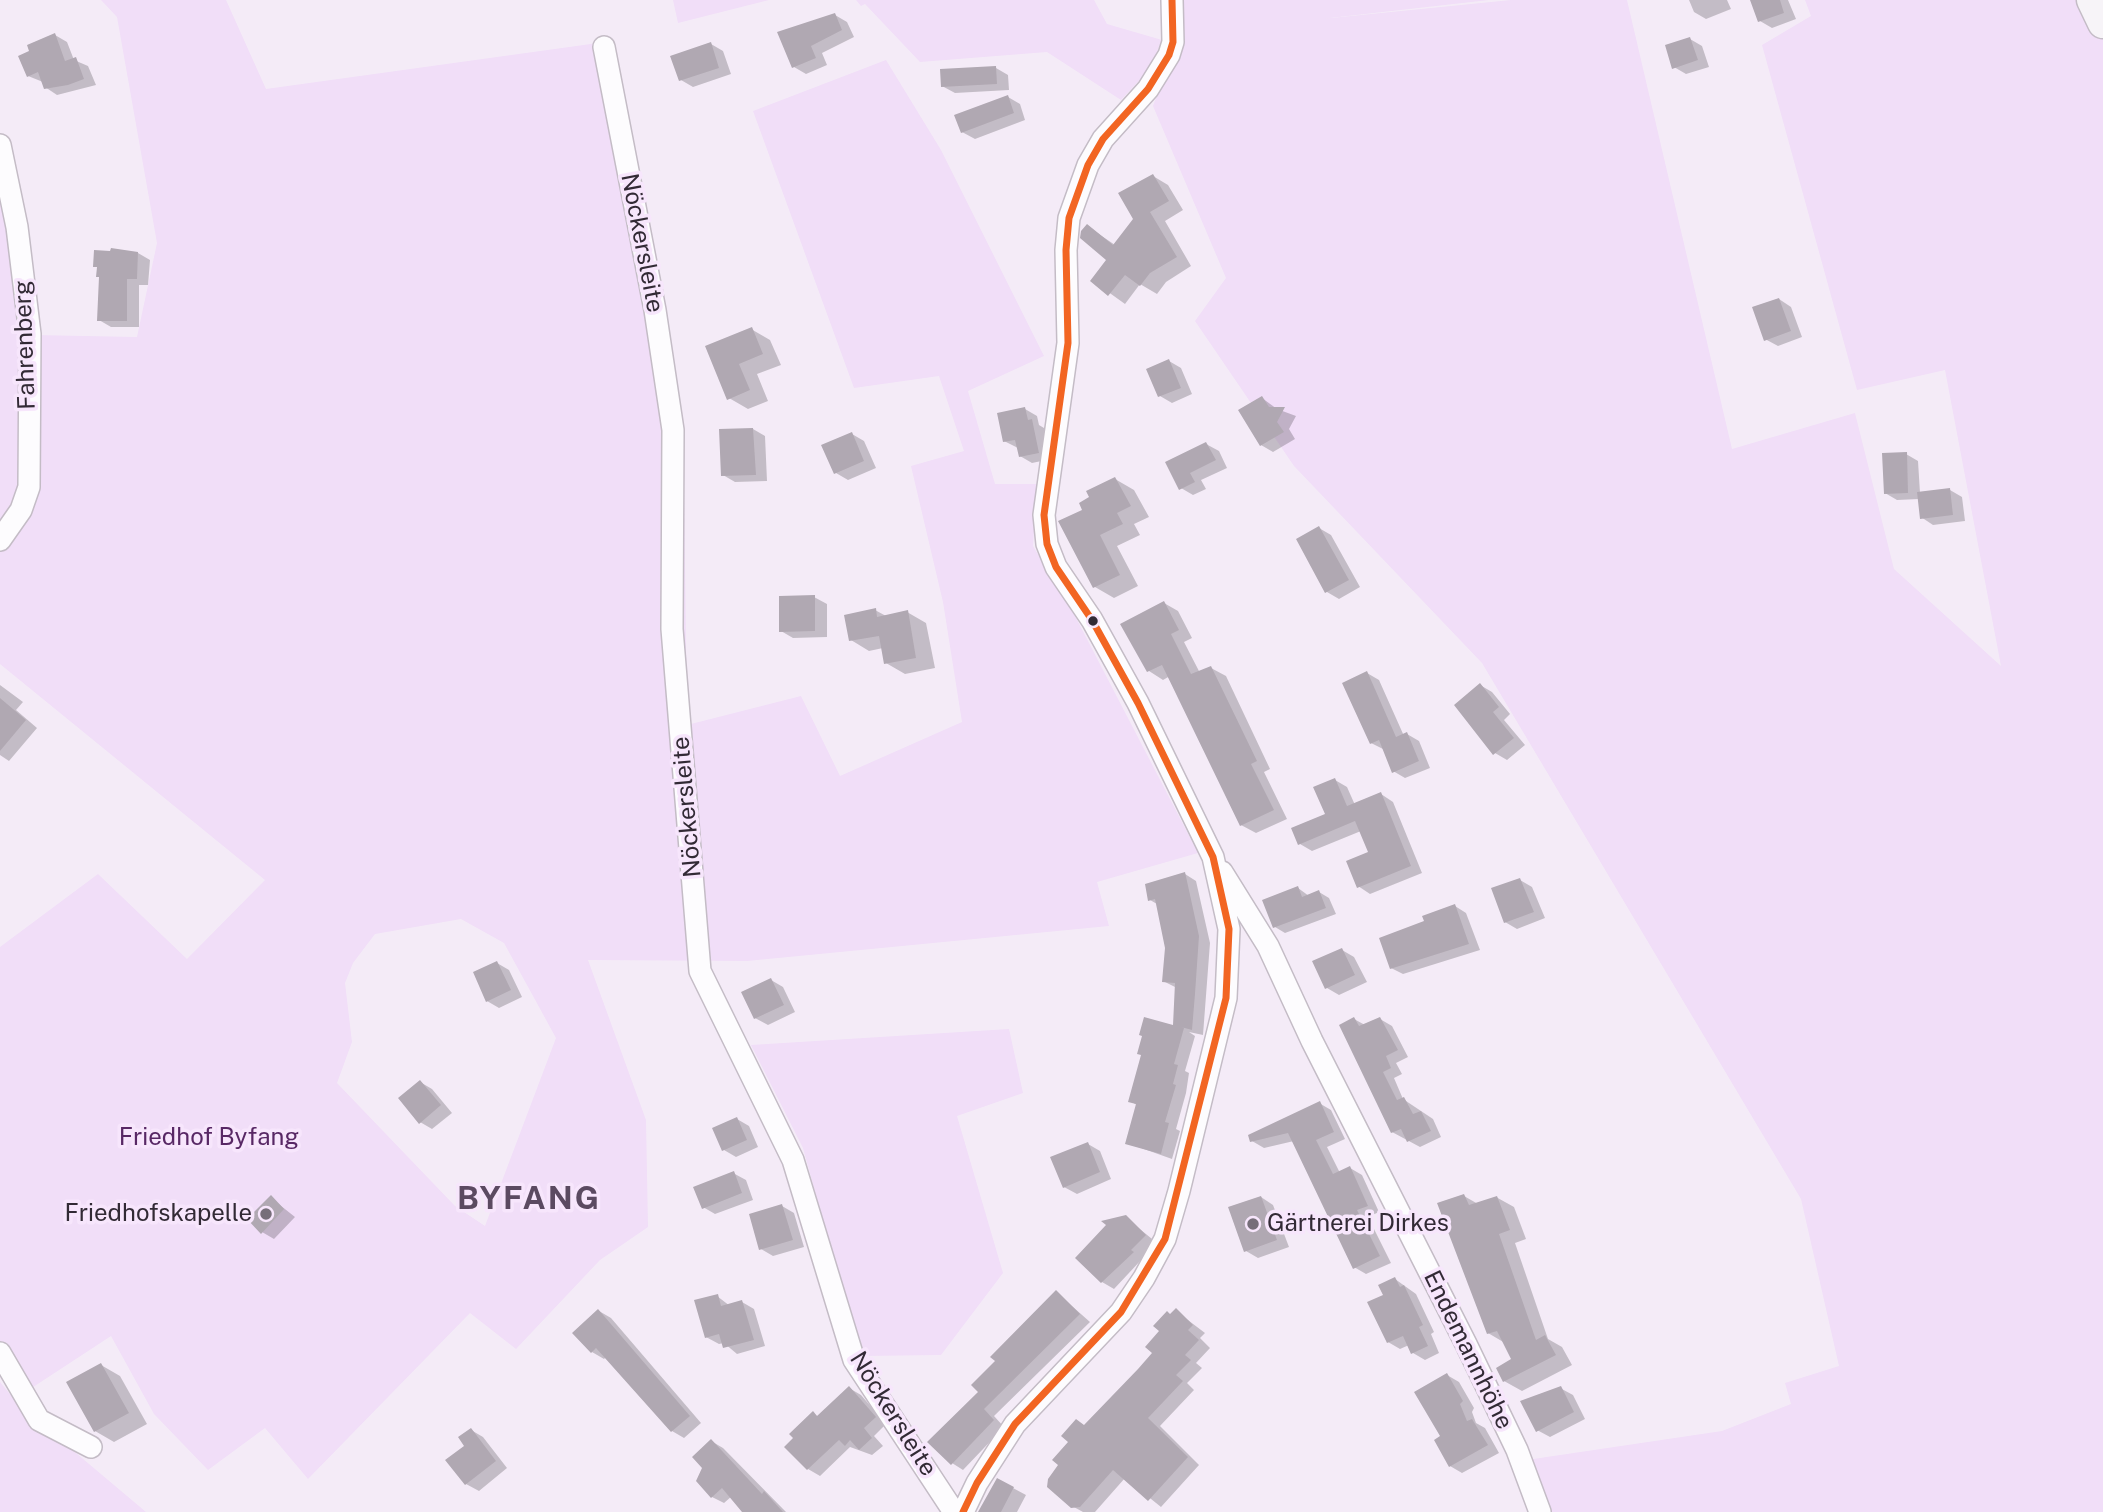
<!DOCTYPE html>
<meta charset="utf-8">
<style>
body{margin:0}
canvas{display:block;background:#f4ebf7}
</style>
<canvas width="2103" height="1512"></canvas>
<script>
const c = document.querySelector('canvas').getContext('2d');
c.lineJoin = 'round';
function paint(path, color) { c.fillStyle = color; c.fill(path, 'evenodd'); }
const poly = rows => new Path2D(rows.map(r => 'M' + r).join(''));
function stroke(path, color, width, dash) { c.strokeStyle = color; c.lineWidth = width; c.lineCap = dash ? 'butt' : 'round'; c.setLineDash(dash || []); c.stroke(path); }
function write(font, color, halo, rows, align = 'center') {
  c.font = font + ' "Public Sans",sans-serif'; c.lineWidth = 7; c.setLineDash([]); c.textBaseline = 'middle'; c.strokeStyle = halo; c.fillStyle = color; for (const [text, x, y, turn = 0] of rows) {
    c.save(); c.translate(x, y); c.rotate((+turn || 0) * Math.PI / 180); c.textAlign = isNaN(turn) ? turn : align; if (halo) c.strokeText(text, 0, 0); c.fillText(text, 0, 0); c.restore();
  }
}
const green = poly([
 [101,0,226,0,266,89,598,43,684,481,687,725,801,696,840,776,962,722,943,602,911,466,964,451,939,376,854,388,753,111,886,60,941,150,1044,356,968,391,995,484,1037,484,1033,546,1075,616,1198,853,1097,882,1109,926,747,961,588,960,646,1120,648,1227,600,1260,516,1349,470,1313,308,1479,265,1428,208,1470,154,1414,111,1336,21,1395,0,1368,0,947,98,874,187,959,265,880,0,664,0,543,22,512,33,335,137,337,157,243,117,17],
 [461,919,504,943,556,1038,485,1226,455,1206,337,1083,352,1042,345,983,353,963,375,934],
 [673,0,769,0,678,23],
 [856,0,1094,0,1107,24,1162,40,1149,70,1121,100,1047,52,920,62,865,4,861,6],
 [1179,0,1489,0,1321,19,1511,0,1627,0,1732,449,1855,413,1894,569,2001,666,1945,370,1857,390,1762,45,1811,16,1805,0,2090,0,2103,27,2103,1512,1529,1512,1513,1462,1722,1431,1791,1404,1785,1383,1839,1366,1801,1199,1482,663,1294,466,1195,321,1226,278,1153,106,1180,33],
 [0,162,24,300,26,487,0,536],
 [1009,1029,1023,1093,957,1116,1003,1273,941,1355,860,1356,803,1148,751,1045],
 [0,1382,19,1405,146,1512,0,1512]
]);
const shadow = poly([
 [1689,0,1727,0,1731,9,1706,19,1694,12],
 [1751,0,1788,0,1796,19,1772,28,1760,21],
 [835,15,847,22,854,37,822,53,827,65,806,74,794,67],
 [55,35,67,42,74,60,88,66,96,85,57,95,45,87,43,82,28,76,32,52],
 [1690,39,1702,46,1709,67,1686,74,1674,67],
 [711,44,723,51,731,74,693,87,681,80],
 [996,68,1008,75,1009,90,955,93,942,86],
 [1008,97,1020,104,1025,120,975,139,962,132],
 [1153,176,1168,185,1183,210,1165,221,1191,266,1166,282,1157,294,1140,284,1125,304,1093,281,1108,259,1087,226,1115,245,1135,219],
 [138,253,150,260,148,285,139,285,139,327,111,327,99,320,101,278],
 [1779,299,1791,307,1802,337,1778,346,1765,339],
 [751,329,770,340,781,365,757,374,768,401,748,409,729,398,708,347],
 [1169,361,1181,368,1192,394,1172,403,1160,396],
 [1262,398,1277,409,1296,416,1289,429,1295,439,1273,452,1261,445],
 [1025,409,1037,416,1039,425,1044,428,1051,459,1032,463,1020,456,1018,448,1004,441],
 [753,429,765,436,767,481,735,482,723,475],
 [852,434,864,441,876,468,848,480,836,473],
 [1206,444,1219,451,1227,468,1201,480,1206,489,1193,495,1181,488],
 [1906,454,1918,461,1920,493,1950,490,1962,497,1965,521,1933,525,1921,517,1919,499,1897,500,1885,493],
 [1115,479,1134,490,1149,517,1134,524,1140,535,1117,546,1138,586,1114,598,1095,587,1085,511,1091,498],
 [1319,528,1331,535,1360,587,1339,599,1327,592],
 [814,597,827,604,827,637,793,638,781,631],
 [1164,603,1178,611,1192,638,1184,642,1200,673,1211,668,1226,676,1270,769,1264,772,1287,819,1256,833,1241,825,1170,676,1163,680,1149,671],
 [875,610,886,616,907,612,926,623,935,668,905,674,886,663,883,648,869,651,851,640],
 [1367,673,1379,680,1404,736,1407,734,1419,741,1430,768,1405,778,1393,771,1385,750,1371,743],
 [0,685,23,702,16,710,37,728,9,761,0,755],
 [1480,685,1492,692,1510,714,1504,720,1525,745,1507,760,1495,753],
 [1335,780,1347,787,1355,805,1381,794,1393,802,1422,873,1370,894,1358,886,1370,853,1361,831,1312,851,1300,844,1327,815],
 [1185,874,1196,881,1210,943,1203,1035,1189,1032,1195,1036,1185,1071,1189,1073,1186,1093,1176,1129,1180,1131,1172,1159,1127,1143,1137,1105,1130,1101,1174,1027,1177,988,1163,981,1166,948,1157,904,1150,900],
 [1520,880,1532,887,1545,918,1517,929,1505,922],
 [1298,888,1309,896,1319,892,1329,898,1336,914,1285,933,1275,927],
 [1455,906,1466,913,1480,950,1403,974,1391,968,1426,922],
 [1342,950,1354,957,1367,982,1339,995,1327,988],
 [497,963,509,970,522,997,499,1008,487,1001],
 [771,980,783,987,795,1012,768,1025,755,1018],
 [1354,1019,1365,1025,1380,1019,1392,1026,1408,1057,1396,1063,1402,1074,1394,1078,1403,1099,1433,1119,1441,1137,1420,1147,1392,1132],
 [420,1082,432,1089,452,1113,432,1129,420,1122],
 [1319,1103,1331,1110,1345,1139,1327,1147,1340,1173,1350,1168,1362,1175,1379,1212,1368,1217,1391,1263,1366,1274,1354,1267,1294,1141,1264,1148,1252,1141],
 [737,1119,749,1126,758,1147,736,1157,724,1150],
 [1088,1144,1100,1151,1111,1179,1077,1194,1064,1187],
 [733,1173,746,1180,753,1200,715,1214,703,1207],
 [1464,1196,1478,1204,1496,1197,1514,1207,1526,1239,1515,1243,1548,1339,1562,1347,1572,1365,1522,1391,1504,1381,1514,1360,1505,1343,1488,1333],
 [1261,1197,1273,1205,1289,1247,1258,1258,1246,1251],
 [271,1198,295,1217,274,1239,262,1232],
 [782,1206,794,1213,804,1247,773,1256,761,1249],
 [1125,1217,1157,1243,1114,1289,1102,1282,1077,1257],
 [1395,1279,1416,1294,1434,1332,1431,1334,1439,1353,1425,1360,1413,1353,1409,1345,1400,1349,1388,1342],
 [1056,1292,1090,1322,994,1416,1004,1427,963,1470,952,1463,980,1392,997,1361],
 [717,1296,730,1306,742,1302,754,1309,765,1346,737,1354,724,1343,719,1344,706,1337],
 [599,1311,611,1318,701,1423,684,1438,672,1431,606,1357,604,1359,592,1352],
 [1176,1311,1205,1333,1200,1338,1210,1348,1196,1363,1202,1368,1187,1383,1194,1390,1160,1426,1199,1465,1161,1507,1125,1478,1095,1512,1083,1512,1072,1506,1085,1426,1154,1353],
 [101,1365,120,1376,147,1424,114,1442,95,1431],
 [1447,1375,1459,1382,1474,1408,1472,1412,1476,1423,1485,1428,1499,1453,1462,1473,1450,1466,1443,1437],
 [849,1388,861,1395,886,1424,874,1436,883,1446,872,1455,850,1447,820,1476,808,1469,813,1413,818,1417],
 [1560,1388,1573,1395,1585,1419,1550,1437,1537,1430],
 [471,1430,483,1437,507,1468,479,1491,466,1484,467,1446],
 [711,1441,723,1448,786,1512,746,1512,732,1496,724,1503,712,1497],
 [998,1480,1026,1495,1017,1512,980,1512]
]);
const building = poly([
 [1750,0,1780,0,1784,13,1758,22],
 [835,13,842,30,811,46,816,58,792,68,777,32],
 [55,33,65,61,76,57,84,79,68,85,44,89,38,72,27,77,18,56,29,51,27,45],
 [1690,37,1698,60,1672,69,1665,45],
 [711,42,719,68,679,81,670,56],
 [996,66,997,84,941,87,940,69],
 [1008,95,1014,113,961,133,954,115],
 [1153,174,1169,201,1150,212,1177,257,1150,273,1140,286,1125,275,1108,296,1090,281,1106,260,1080,238,1081,231,1087,224,1113,245,1133,219,1118,193],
 [111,248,138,252,137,279,127,279,127,321,97,321,99,277,96,277,97,267,93,267,94,250,110,251],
 [1779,298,1791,331,1764,341,1752,307],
 [752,327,763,354,739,364,750,390,727,400,705,346],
 [1169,359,1181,388,1158,397,1146,369],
 [1262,396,1269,407,1285,407,1277,422,1284,432,1260,446,1238,410],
 [1025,407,1028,420,1032,419,1039,453,1019,457,1015,440,1003,442,997,413],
 [753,428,756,475,721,476,719,429],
 [852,432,864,461,834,474,821,445],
 [1206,442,1216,460,1190,473,1195,482,1179,490,1165,462],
 [1907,452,1908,493,1884,494,1882,453],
 [1115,477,1131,506,1117,513,1123,524,1100,535,1120,575,1093,588,1058,521,1082,510,1079,503,1089,497,1086,491],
 [1950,488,1953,515,1920,519,1917,492],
 [1319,526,1349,580,1325,593,1296,539],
 [815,595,815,631,779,632,779,596],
 [1164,601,1179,630,1171,634,1191,674,1211,666,1257,761,1251,764,1274,810,1240,826,1162,665,1147,672,1120,624],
 [876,608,877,617,908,610,916,658,884,664,879,636,849,641,844,615],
 [1367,671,1396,737,1407,732,1419,761,1392,773,1379,740,1370,744,1342,683],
 [1480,683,1499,707,1493,712,1514,738,1493,755,1454,705],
 [0,698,26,720,0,751],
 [1335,778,1347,806,1381,792,1411,866,1357,888,1346,861,1368,852,1355,821,1298,845,1291,828,1325,814,1313,787],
 [1185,872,1199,936,1195,994,1192,1030,1181,1027,1184,1028,1174,1064,1178,1065,1173,1084,1176,1085,1165,1122,1169,1123,1161,1154,1125,1144,1136,1104,1128,1102,1141,1055,1137,1054,1142,1036,1139,1035,1144,1017,1173,1025,1175,983,1162,982,1165,948,1155,899,1148,901,1145,884],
 [1520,878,1534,912,1504,923,1491,888],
 [1298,886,1302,897,1319,890,1326,908,1273,928,1262,900],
 [1455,904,1469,944,1390,969,1379,938,1424,921,1422,916],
 [1342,948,1355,975,1325,989,1312,961],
 [497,961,511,990,486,1002,473,972],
 [771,978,784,1005,754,1019,741,992],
 [1354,1017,1359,1026,1380,1017,1398,1050,1386,1056,1391,1068,1383,1072,1397,1100,1404,1097,1413,1114,1421,1111,1431,1131,1407,1142,1401,1129,1391,1133,1339,1025],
 [420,1080,441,1105,419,1124,398,1098],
 [1320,1101,1334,1132,1316,1140,1333,1174,1350,1166,1368,1206,1357,1210,1380,1256,1353,1269,1288,1133,1250,1142,1248,1135],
 [737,1117,747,1140,722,1151,712,1128],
 [1088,1142,1100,1172,1063,1188,1050,1157],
 [734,1171,742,1193,702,1209,693,1187],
 [1464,1194,1469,1205,1497,1196,1510,1230,1499,1234,1536,1340,1545,1335,1556,1355,1503,1382,1496,1368,1511,1359,1497,1331,1487,1334,1437,1203],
 [271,1195,284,1209,261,1234,247,1219],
 [1261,1196,1277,1240,1244,1252,1228,1207],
 [782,1204,793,1240,759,1250,749,1214],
 [1126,1215,1146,1235,1131,1250,1134,1252,1101,1283,1075,1258,1106,1225,1101,1221],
 [1395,1277,1400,1287,1404,1285,1423,1325,1419,1327,1428,1346,1411,1354,1403,1336,1387,1343,1367,1302,1383,1295,1378,1285],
 [1056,1290,1080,1314,984,1409,994,1420,951,1465,927,1442,978,1392,971,1385,995,1361,990,1357],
 [718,1294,721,1306,742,1300,754,1340,723,1348,719,1334,705,1338,694,1300],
 [1176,1308,1193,1325,1188,1330,1199,1340,1185,1355,1191,1360,1176,1375,1183,1381,1148,1418,1188,1457,1148,1501,1113,1470,1080,1507,1071,1508,1047,1487,1048,1479,1058,1465,1052,1460,1068,1442,1061,1436,1076,1419,1084,1425,1138,1369,1152,1353,1145,1347,1159,1331,1153,1326,1167,1311,1170,1314],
 [598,1309,690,1416,671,1432,596,1348,591,1353,572,1333],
 [101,1363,129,1413,94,1432,66,1382],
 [1447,1373,1463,1401,1460,1404,1467,1421,1472,1419,1488,1445,1449,1467,1434,1440,1440,1436,1414,1392],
 [849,1386,876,1417,864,1428,872,1438,859,1450,850,1440,845,1446,839,1440,807,1470,784,1447,793,1438,789,1434,813,1411,817,1416],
 [1561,1386,1574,1412,1536,1432,1520,1401],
 [471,1428,496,1461,465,1485,445,1460,464,1446,458,1437],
 [711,1439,762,1494,764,1491,783,1512,742,1512,722,1488,711,1498,696,1481,702,1468,692,1457],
 [997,1478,1014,1487,1001,1512,978,1512]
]);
const street = poly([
 [604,47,655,310,673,430,672,629,700,971,793,1160,854,1360,954,1512],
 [0,145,17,227,30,334,29,487,21,510,0,540],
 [1222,872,1268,946,1312,1041,1466,1344,1517,1450,1540,1512],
 [0,1353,39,1420,91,1447],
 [963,1512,977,1483,1015,1424,1121,1312,1144,1278,1165,1239,1179,1191,1226,998,1229,929,1213,857,1138,703,1092,620,1056,567,1047,544,1044,515,1068,343,1066,250,1069,218,1088,165,1103,139,1148,89,1169,55,1173,42,1172,0]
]);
const secondary = poly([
 [2092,0,2103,23]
]);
const bus1 = poly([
 [963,1512,977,1483,1015,1424,1121,1312,1165,1239,1226,998,1229,929,1213,857,1138,703,1092,620,1056,567,1047,544,1044,515,1068,343,1066,250,1069,218,1088,165,1103,139,1148,89,1169,55,1173,42,1172,0]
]);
const markers = [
 [1093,621,6,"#322a35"],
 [266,1214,7,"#766e79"],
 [1253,1224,7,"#766e79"]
];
const streetNames = [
 ["Nöckersleite",642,243,79],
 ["Fahrenberg",25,345,-92],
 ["Nöckersleite",687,807,-95],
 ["Endemannhöhe",1468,1350,64],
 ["Nöckersleite",893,1414,58]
];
const parkNames = [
 ["Friedhof Byfang",209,1138]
];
const poiNames = [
 ["Friedhofskapelle",252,1214],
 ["Gärtnerei Dirkes",1267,1224,"left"]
];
const districtNames = [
 ["BYFANG",529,1199]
];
paint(green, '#f1def8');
paint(shadow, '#0003');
paint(building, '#b0a8b2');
stroke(street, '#c4bcc6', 24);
stroke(secondary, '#c4bcc6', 33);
stroke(street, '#fdfcfe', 21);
stroke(secondary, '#f7f4f8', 30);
stroke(bus1, '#f26522', 7);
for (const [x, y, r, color] of markers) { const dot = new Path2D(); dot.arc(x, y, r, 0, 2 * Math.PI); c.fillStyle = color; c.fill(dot); stroke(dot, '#f7e6fc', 2.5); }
write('24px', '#322a35', '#f7e6fc', streetNames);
write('24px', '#582865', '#f7e6fc', parkNames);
write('24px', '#322a35', '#f7e6fc', poiNames, 'right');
c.letterSpacing = '2px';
write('bold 32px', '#5b4a61', '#f7e6fc', districtNames);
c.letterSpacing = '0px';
</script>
